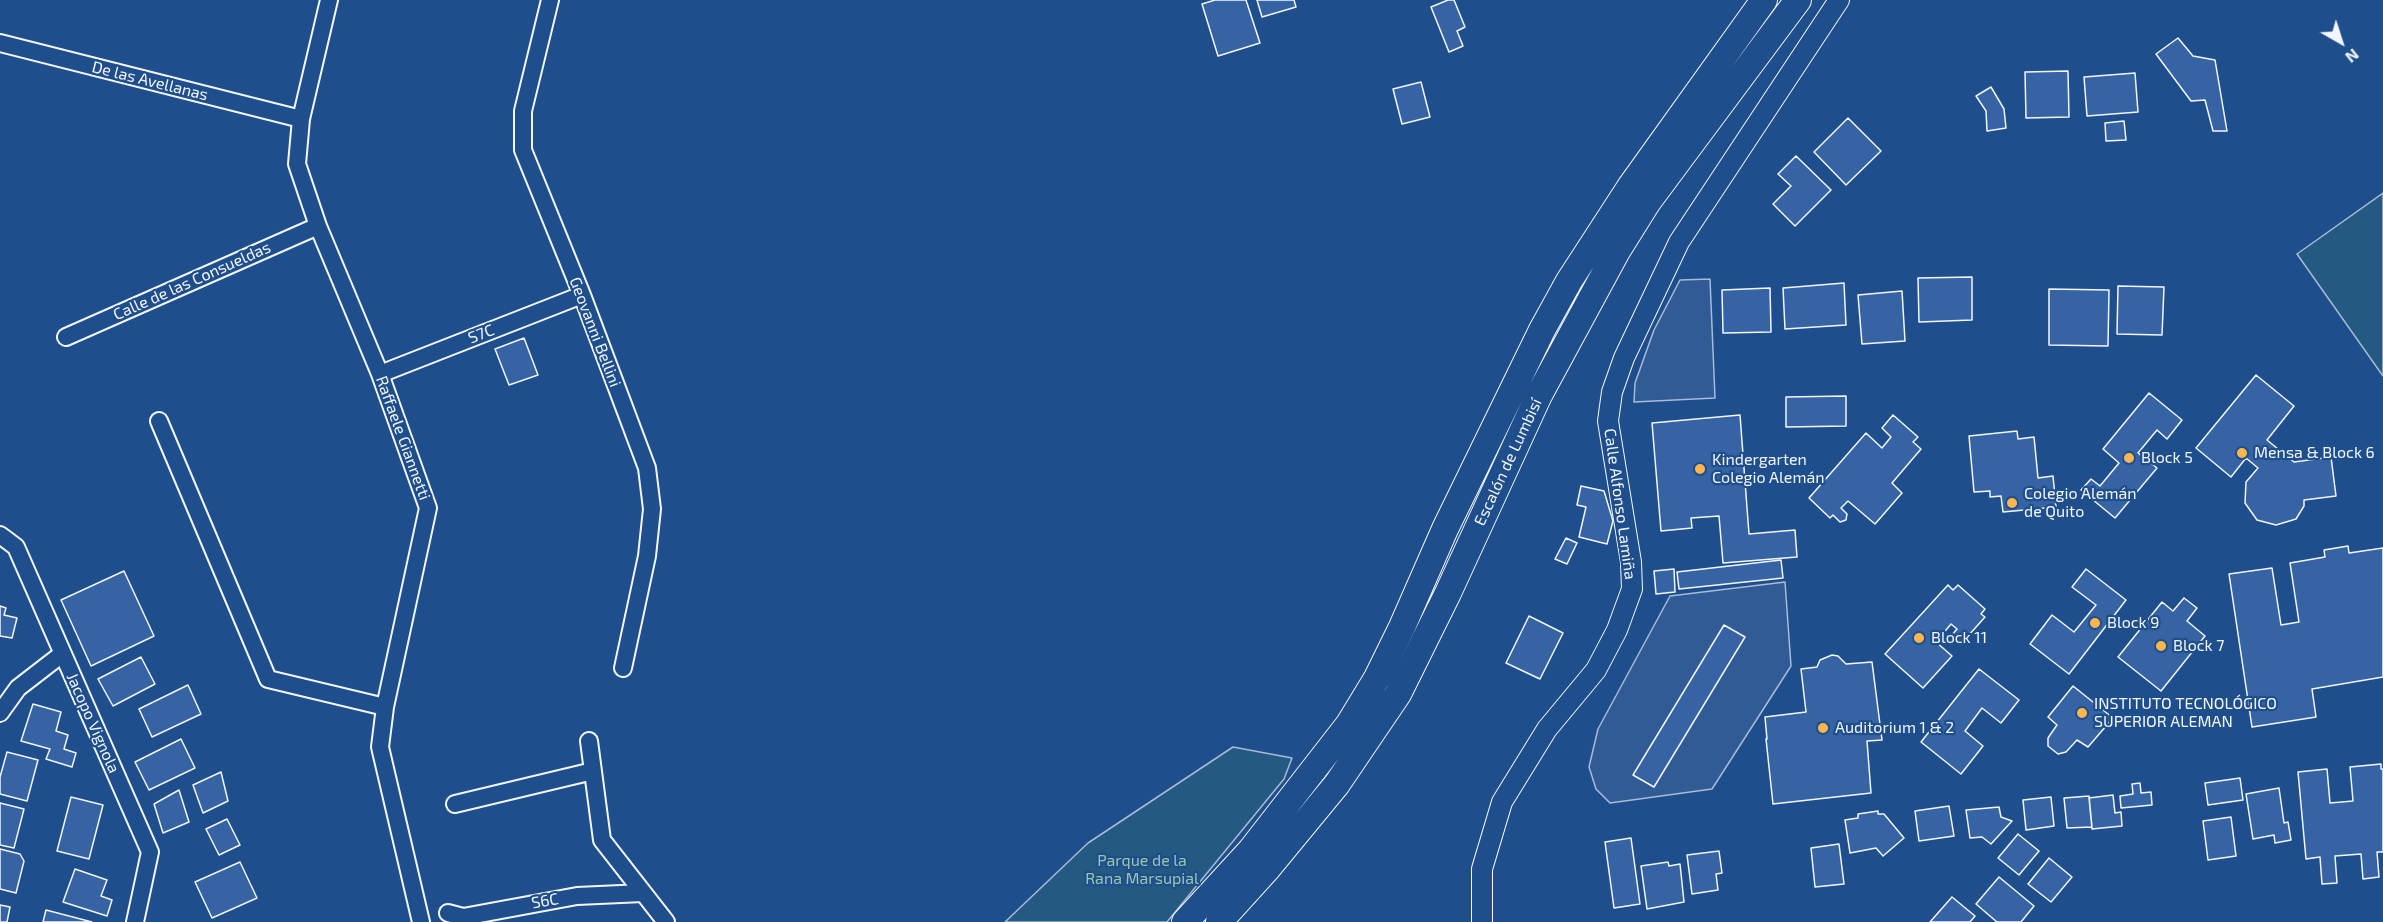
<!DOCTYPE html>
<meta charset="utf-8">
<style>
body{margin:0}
#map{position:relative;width:2383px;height:922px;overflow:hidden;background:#1f4e8c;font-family:"Exo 2",sans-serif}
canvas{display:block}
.north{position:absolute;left:2311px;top:12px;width:60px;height:60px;-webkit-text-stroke:4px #1f4e8c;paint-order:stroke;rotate:141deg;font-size:16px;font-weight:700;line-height:24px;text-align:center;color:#f2f6ff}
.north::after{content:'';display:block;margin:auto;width:21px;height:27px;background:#f2f6ff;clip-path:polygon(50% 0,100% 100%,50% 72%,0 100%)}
</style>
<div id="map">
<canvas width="2383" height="922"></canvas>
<div class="north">N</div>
</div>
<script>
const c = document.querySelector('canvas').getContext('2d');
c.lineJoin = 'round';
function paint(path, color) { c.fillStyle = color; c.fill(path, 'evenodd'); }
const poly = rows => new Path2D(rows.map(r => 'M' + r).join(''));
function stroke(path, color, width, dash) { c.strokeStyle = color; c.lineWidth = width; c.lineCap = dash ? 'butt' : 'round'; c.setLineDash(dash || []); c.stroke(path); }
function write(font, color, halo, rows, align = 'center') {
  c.font = font + ' "Exo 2",sans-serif'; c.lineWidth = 4.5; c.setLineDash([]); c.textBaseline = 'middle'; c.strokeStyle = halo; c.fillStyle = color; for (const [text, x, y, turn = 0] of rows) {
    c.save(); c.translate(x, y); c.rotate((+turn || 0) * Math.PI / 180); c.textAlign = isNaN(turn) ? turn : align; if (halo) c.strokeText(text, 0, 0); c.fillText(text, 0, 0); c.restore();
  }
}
const green = poly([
 [2383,193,2383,376,2297,254,2383,193],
 [1233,747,1292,758,1284,779,1167,922,1005,922,1088,843,1233,747]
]);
const parking = poly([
 [1710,279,1715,398,1634,402,1635,383,1654,330,1680,280,1710,279],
 [1785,582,1791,666,1712,789,1610,803,1596,789,1589,767,1598,729,1670,596,1785,582]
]);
const building = poly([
 [1215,0,1246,0,1260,43,1218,56,1202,4,1215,0],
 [1257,0,1294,0,1296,7,1262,17,1257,0],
 [1448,0,1454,0,1465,27,1457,31,1463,46,1449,52,1431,7,1448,0],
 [2178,38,2193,56,2215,60,2227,131,2213,131,2205,100,2191,101,2156,54,2178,38],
 [2068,71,2069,117,2026,118,2025,72,2068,71],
 [2135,73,2138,112,2087,116,2084,77,2135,73],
 [1421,82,1430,117,1402,124,1393,89,1421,82],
 [1991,87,2004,109,2006,128,1987,131,1986,111,1976,96,1991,87],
 [1848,118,1881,151,1846,185,1814,152,1848,118],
 [2124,121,2126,140,2106,141,2105,123,2124,121],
 [1796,156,1831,190,1795,226,1773,204,1791,186,1778,174,1796,156],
 [1972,277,1972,320,1919,322,1918,278,1972,277],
 [1844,283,1846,325,1785,329,1783,288,1844,283],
 [2118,286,2164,287,2162,335,2117,334,2118,286],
 [1770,288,1771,332,1723,333,1722,290,1770,288],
 [2049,289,2109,290,2108,346,2049,345,2049,289],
 [1902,291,1905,341,1862,344,1858,295,1902,291],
 [524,338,538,375,509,385,495,349,524,338],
 [2256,375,2294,406,2267,440,2294,462,2331,457,2336,496,2304,500,2304,506,2296,519,2276,525,2257,520,2245,503,2246,482,2258,468,2246,458,2231,477,2196,448,2256,375],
 [2149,393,2182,420,2167,439,2157,430,2138,453,2157,468,2115,518,2081,490,2091,479,2100,486,2119,463,2103,449,2149,393],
 [1846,396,1846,426,1786,427,1786,397,1846,396],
 [1740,415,1749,534,1795,530,1797,557,1723,563,1719,516,1691,518,1692,528,1661,531,1652,423,1740,415],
 [1893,415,1918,437,1913,442,1921,449,1892,483,1902,493,1875,524,1848,501,1841,508,1847,514,1846,520,1840,522,1833,515,1830,518,1809,498,1866,433,1882,448,1891,437,1882,428,1893,415],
 [2017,431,2018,439,2034,437,2038,478,2053,476,2056,507,2003,512,2001,496,1990,497,1990,491,1974,492,1969,436,2017,431],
 [1581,486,1604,491,1613,521,1607,544,1579,537,1586,507,1577,505,1581,486],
 [1566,538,1577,543,1567,564,1555,559,1566,538],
 [2348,546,2349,553,2383,548,2383,677,2312,689,2316,717,2252,727,2229,574,2272,568,2281,625,2299,622,2290,563,2325,557,2324,550,2348,546],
 [1781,560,1783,578,1679,589,1677,572,1781,560],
 [1674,569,1675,592,1656,594,1654,571,1674,569],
 [2086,569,2126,600,2069,674,2030,644,2052,615,2074,632,2096,605,2072,587,2086,569],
 [124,571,154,636,91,666,61,600,124,571],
 [1948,585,1953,590,1958,585,1985,609,1981,614,1985,617,1961,644,1952,635,1957,629,1951,624,1936,642,1952,656,1923,688,1885,654,1948,585],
 [2184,598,2197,608,2187,621,2205,636,2161,691,2118,657,2162,602,2173,611,2184,598],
 [0,606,6,608,4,615,17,618,12,638,0,636,0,606],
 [1529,616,1563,633,1540,679,1506,663,1529,616],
 [1724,625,1745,637,1654,787,1633,775,1724,625],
 [1832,655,1838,656,1846,664,1872,662,1882,740,1867,741,1871,793,1773,804,1766,739,1767,739,1765,717,1806,712,1801,669,1817,667,1820,660,1832,655],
 [141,657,155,684,113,706,98,679,141,657],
 [1979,669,2019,700,2001,723,1982,708,1965,731,1983,746,1961,774,1921,742,1979,669],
 [188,685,201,714,152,737,139,709,188,685],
 [2073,686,2113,718,2088,747,2077,740,2066,752,2058,754,2048,746,2048,738,2057,725,2048,717,2073,686],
 [33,704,61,712,56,731,68,735,64,749,76,753,72,767,46,759,50,749,21,741,33,704],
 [181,739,195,768,149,790,135,762,181,739],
 [7,752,38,760,27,801,0,794,0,777,7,752],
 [2381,764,2381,769,2383,769,2383,852,2377,852,2379,877,2363,879,2361,854,2335,856,2337,883,2322,884,2320,857,2306,859,2298,772,2327,769,2330,803,2353,801,2350,767,2381,764],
 [221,772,228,801,203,813,193,785,221,772],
 [2240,778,2243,800,2208,805,2205,783,2240,778],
 [2140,783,2141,793,2151,792,2152,805,2121,808,2120,796,2133,794,2132,784,2140,783],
 [2279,788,2284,823,2288,822,2291,840,2275,843,2274,835,2253,839,2246,794,2279,788],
 [179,790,189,822,163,833,154,804,179,790],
 [2113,795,2115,813,2121,812,2122,826,2092,829,2089,798,2113,795],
 [2089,796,2092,827,2067,828,2064,798,2089,796],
 [71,797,103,805,89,859,57,851,71,797],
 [2051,797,2054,826,2026,830,2023,800,2051,797],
 [0,803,24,809,14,848,0,845,0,803],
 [1949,806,1954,836,1919,841,1915,811,1949,806],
 [1999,807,2001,817,2012,821,1991,844,1982,837,1970,838,1966,810,1999,807],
 [1878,811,1878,814,1884,814,1904,838,1883,856,1876,848,1850,853,1845,820,1858,818,1858,814,1878,811],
 [2231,817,2236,856,2208,860,2203,821,2231,817],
 [227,819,240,845,219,855,206,829,227,819],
 [2018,834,2039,851,2019,875,1998,858,2018,834],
 [1631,838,1640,904,1614,908,1605,842,1631,838],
 [1839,844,1844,884,1815,887,1811,848,1839,844],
 [0,849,20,854,24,861,16,893,0,889,0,849],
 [1719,851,1722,873,1716,874,1718,890,1692,894,1687,855,1719,851],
 [2049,858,2072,877,2051,902,2028,884,2049,858],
 [240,862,257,898,212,918,195,882,240,862],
 [1668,862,1669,866,1680,864,1684,902,1647,909,1641,866,1668,862],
 [75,869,107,880,101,896,112,900,107,916,63,902,75,869],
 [1999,877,2034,906,2021,922,1997,922,1976,904,1999,877],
 [1952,897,1975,916,1970,922,1930,922,1952,897],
 [0,905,10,907,7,922,0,922,0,905],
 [46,910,92,922,43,922,46,910]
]);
const minor = poly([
 [329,0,301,119,297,164,318,226,380,374,428,508,385,707,380,747,421,922],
 [550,0,523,111,523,150,582,295,647,468,652,509,647,556,623,668],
 [0,43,301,119],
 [66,337,318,226],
 [380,374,582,295],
 [159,421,268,679,385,707],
 [0,535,16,547,150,852,135,922],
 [0,713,18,688,62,654],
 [589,741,602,840,666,922],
 [455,804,593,771],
 [448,913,463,917,577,896,643,893]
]);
const tertiary = poly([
 [1482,922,1482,869,1502,802,1547,729,1596,670,1617,630,1632,589,1631,562,1608,421,1612,392,1624,358,1679,242,1839,0]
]);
const primary = poly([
 [1185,922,1251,850,1349,724,1377,678,1402,627,1445,529,1542,330,1569,281,1630,187,1764,0],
 [1219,922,1267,869,1337,784,1398,694,1448,593,1539,395,1617,251,1647,203,1798,0]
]);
const markers = [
 [2242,453,6,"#ffb74d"],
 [2129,458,6,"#ffb74d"],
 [1700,469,6,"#ffb74d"],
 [2012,503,6,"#ffb74d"],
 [2095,623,6,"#ffb74d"],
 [1919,638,6,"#ffb74d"],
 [2161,646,6,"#ffb74d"],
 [2082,713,6,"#ffb74d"],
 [1823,728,6,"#ffb74d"]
];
const streetNames = [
 ["De las Avellanas",150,81,14],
 ["Calle de las Consueldas",192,281,-24],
 ["Geovanni Bellini",595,332,69],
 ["S7C",481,334,-21],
 ["Raffaele Giannetti",403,438,70],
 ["Escalón de Lumbisí",1508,462,-65],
 ["Calle Alfonso Lamiña",1620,504,82],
 ["Jacopo Vignola",93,723,66],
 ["S6C",545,901,-10]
];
const poiNames = [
 ["Mensa & Block 6",2254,453],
 ["Block 5",2141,458],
 ["Kindergarten",1712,460],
 ["Colegio Alemán",1712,478],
 ["Colegio Alemán",2024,494],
 ["de Quito",2024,512],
 ["Block 9",2107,623],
 ["Block 11",1931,638],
 ["Block 7",2173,646],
 ["INSTITUTO TECNOLÓGICO",2094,704],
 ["SUPERIOR ALEMAN",2094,722],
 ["Auditorium 1 & 2",1835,728]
];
const parkNames = [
 ["Parque de la",1142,861],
 ["Rana Marsupial",1142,879]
];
paint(green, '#245a82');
stroke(green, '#a8bbd7', 1.5);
paint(parking, '#305b95');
stroke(parking, '#a8bbd7', 1.5);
paint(building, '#3563a3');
stroke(building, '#f2f6ff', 1.5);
stroke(minor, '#f2f6ff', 20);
stroke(tertiary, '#f2f6ff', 22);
stroke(primary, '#f2f6ff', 28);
stroke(minor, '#1f4e8c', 16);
stroke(tertiary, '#1f4e8c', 20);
stroke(primary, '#1f4e8c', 26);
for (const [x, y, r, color] of markers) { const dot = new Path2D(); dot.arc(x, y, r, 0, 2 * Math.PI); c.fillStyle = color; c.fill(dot); stroke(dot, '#1f4e8c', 2); }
write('16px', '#f2f6ff', '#1f4e8c', streetNames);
write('16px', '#f2f6ff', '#1f4e8c', poiNames, 'left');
write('16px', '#97c8a6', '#1f4e8c', parkNames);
</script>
